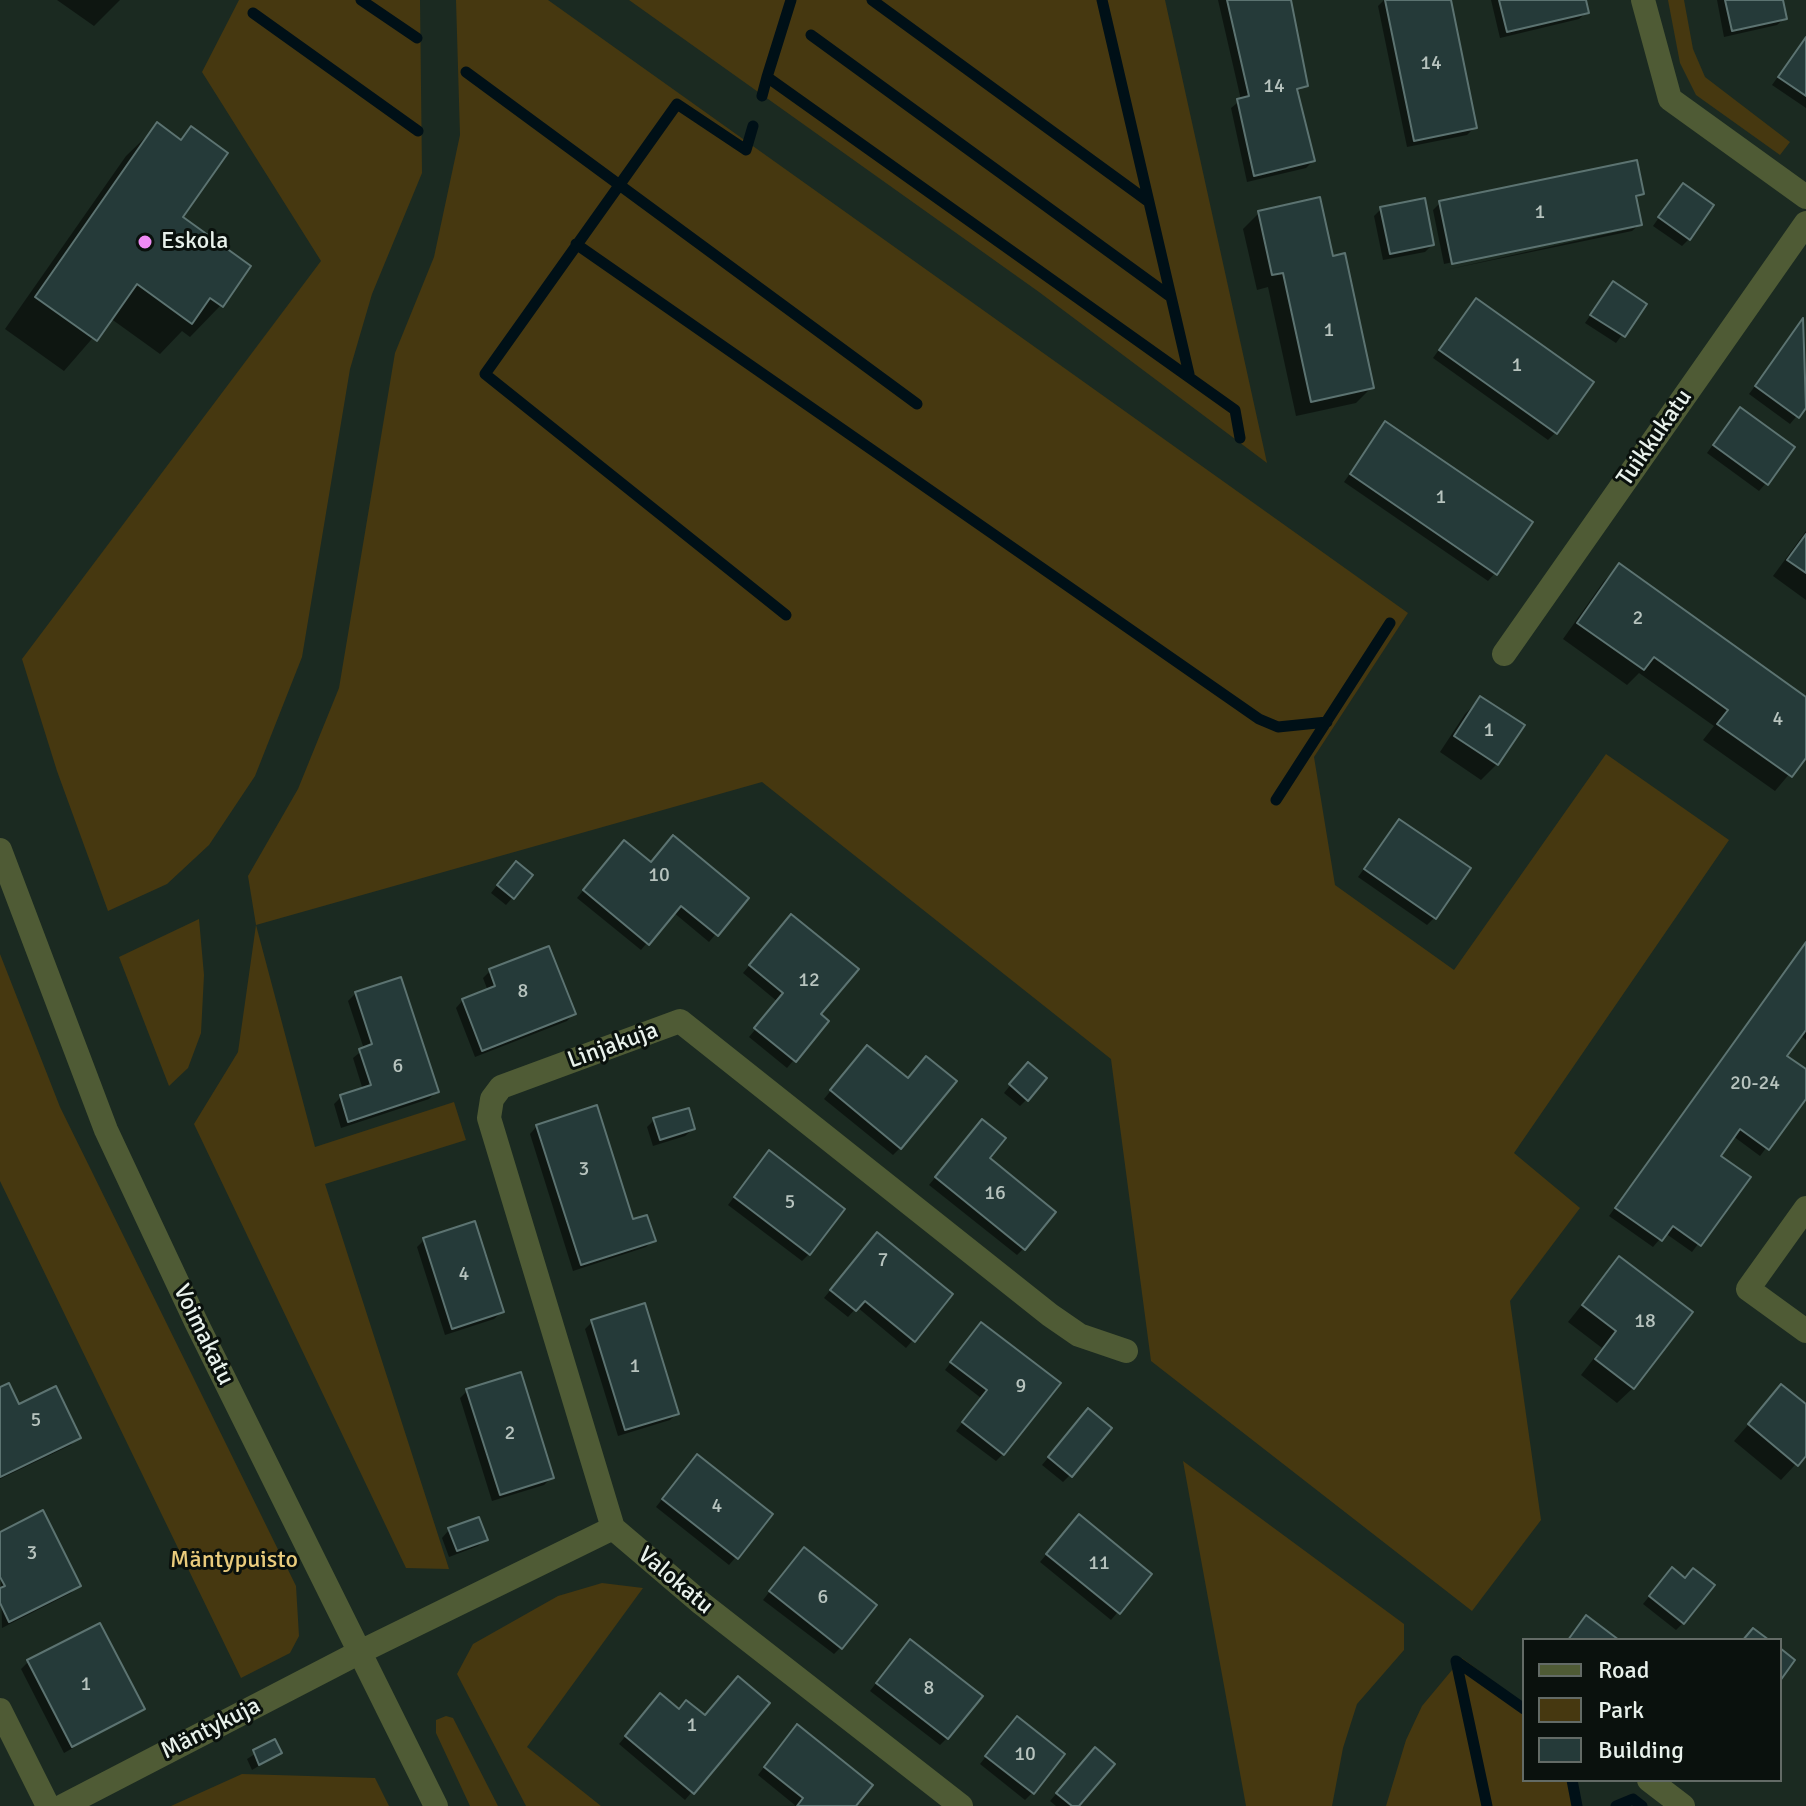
<!DOCTYPE html>
<meta charset="utf-8">
<style>
body{margin:0}
#map{position:relative;width:1806px;height:1806px;overflow:hidden;background:#1b2a21;font-family:Signika,sans-serif}
canvas{display:block}
.legend{position:absolute;left:1522px;top:1638px;width:260px;height:144px;box-sizing:border-box;background:#0a110d;border:2px solid #636b66;margin:0;padding:10px 14px;list-style:none;font-size:24px;color:#e8f1eb}
.legend li{display:flex;align-items:center;gap:16px;height:40px}
.legend b{width:40px;border:2px solid #636b66}
</style>
<div id="map">
<canvas width="1806" height="1806"></canvas>
<ul class="legend">
<li><b style="height:10px;background:#4f5b35"></b>Road</li>
<li><b style="height:22px;background:#463810"></b>Park</li>
<li><b style="height:22px;background:#253a39"></b>Building</li>
</ul>
</div>
<script>
const c = document.querySelector('canvas').getContext('2d');
c.lineJoin = 'round';
function paint(path, color) { c.fillStyle = color; c.fill(path, 'evenodd'); }
const poly = rows => new Path2D(rows.map(r => 'M' + r).join(''));
function stroke(path, color, width, dash) { c.strokeStyle = color; c.lineWidth = width; c.lineCap = dash ? 'butt' : 'round'; c.setLineDash(dash || []); c.stroke(path); }
function write(font, color, halo, rows, align = 'center') {
  c.font = font + ' Signika,sans-serif'; c.lineWidth = 6; c.setLineDash([]); c.textBaseline = 'middle'; c.strokeStyle = halo; c.fillStyle = color; for (const [text, x, y, turn = 0] of rows) {
    c.save(); c.translate(x, y); c.rotate((+turn || 0) * Math.PI / 180); c.textAlign = isNaN(turn) ? turn : align; if (halo) c.strokeText(text, 0, 0); c.fillText(text, 0, 0); c.restore();
  }
}
const green = poly([
 [239,0,420,0,422,173,372,294,350,369,302,657,255,776,209,845,167,884,108,911,57,771,22,659,321,261,202,72],
 [456,0,548,0,1408,613,1314,757,1335,885,1454,970,1606,754,1729,840,1514,1153,1580,1208,1510,1301,1541,1520,1472,1611,1151,1361,1111,1059,762,782,256,925,315,1147,454,1102,466,1140,325,1184,449,1569,406,1568,194,1124,238,1052,256,925,248,876,298,789,339,688,395,353,434,257,460,135],
 [629,0,1165,0,1267,463,1039,292],
 [1668,0,1684,0,1693,49,1705,77,1790,142,1780,155,1696,95,1680,63],
 [199,919,204,975,201,1033,188,1068,169,1086,119,957],
 [0,954,60,1107,296,1586,299,1636,290,1653,241,1678,0,1181],
 [1183,1461,1404,1624,1404,1650,1357,1704,1343,1748,1332,1806,1246,1806],
 [602,1583,643,1588,527,1747,601,1806,526,1806,457,1674,473,1644,558,1596],
 [1462,1658,1524,1704,1524,1780,1576,1780,1581,1806,1386,1806,1406,1740,1422,1706],
 [446,1716,453,1718,498,1806,470,1806,436,1733,436,1720],
 [242,1774,375,1778,389,1806,171,1806]
]);
const shadow = poly([
 [57,0,120,0,94,26],
 [1218,0,1288,0,1306,85,1296,93,1313,161,1306,168,1247,182,1231,108,1241,100],
 [1384,0,1449,0,1474,128,1467,135,1407,147,1378,6],
 [1491,0,1584,0,1587,12,1579,19,1500,38],
 [1717,0,1781,0,1785,18,1777,25,1724,37],
 [1806,38,1806,108,1772,85],
 [158,125,179,141,191,129,180,218,221,305,190,337,182,331,160,354,110,318,64,371,5,329,126,156],
 [1642,193,1635,200,1640,224,1632,231,1445,270,1634,228,1634,224,1444,264,1433,210,1440,203],
 [1676,193,1689,239,1682,246,1653,226],
 [1381,209,1432,245,1425,252,1383,260,1374,216],
 [1259,213,1372,387,1356,403,1296,416,1268,287,1257,290,1243,229],
 [1613,284,1645,304,1616,343,1585,323],
 [1469,308,1556,432,1548,440,1433,358],
 [1804,321,1806,405,1790,424,1749,394],
 [1733,417,1766,483,1759,491,1707,453],
 [1385,424,1495,573,1488,581,1344,482],
 [1806,531,1806,600,1773,576],
 [1619,566,1806,699,1806,754,1775,791,1703,740,1714,726,1639,673,1627,685,1563,639,1604,581],
 [1481,698,1522,726,1497,764,1481,780,1440,752,1465,714],
 [1399,822,1434,918,1427,925,1358,877],
 [617,850,650,864,746,898,709,942,673,912,641,950,577,898],
 [508,871,513,897,506,905,491,893],
 [784,924,819,1015,827,1021,787,1068,749,1037,778,1002,743,973],
 [1806,942,1806,1040,1800,1035,1785,1056,1806,1072,1806,1095,1760,1156,1733,1136,1718,1157,1748,1178,1692,1252,1665,1233,1653,1247,1609,1216],
 [490,971,574,1013,567,1021,475,1057,456,1008,463,1000,488,991,483,978],
 [356,993,436,1092,429,1099,341,1128,334,1104,341,1097,363,1090,353,1058,364,1049,348,1001],
 [860,1055,907,1080,900,1148,893,1155,824,1099],
 [1021,1072,1027,1099,1020,1106,1004,1093],
 [654,1120,693,1129,685,1136,653,1146,647,1127],
 [537,1126,653,1240,646,1247,573,1271,530,1134],
 [975,1129,1024,1248,1017,1255,929,1185],
 [762,1160,809,1254,802,1261,728,1205],
 [424,1240,502,1312,494,1319,445,1335,417,1247],
 [870,1242,913,1340,906,1348,857,1307,848,1317,824,1298],
 [1619,1259,1633,1388,1617,1403,1581,1375,1602,1348,1568,1322],
 [592,1322,677,1413,670,1420,618,1436,585,1329],
 [974,1332,1003,1454,996,1461,956,1431,981,1398,945,1370],
 [1781,1387,1806,1407,1806,1453,1781,1480,1734,1441],
 [0,1389,18,1406,78,1437,71,1445,0,1479],
 [467,1391,551,1478,544,1485,492,1501,460,1398],
 [1081,1418,1070,1475,1063,1482,1042,1465],
 [690,1464,736,1557,729,1565,656,1507],
 [1072,1524,1150,1574,1111,1620,1040,1562],
 [449,1530,486,1539,478,1546,449,1557,442,1538],
 [0,1534,78,1585,71,1593,2,1628],
 [797,1557,841,1647,834,1654,763,1600],
 [1665,1577,1683,1623,1676,1630,1643,1604],
 [903,1649,947,1738,940,1745,870,1691],
 [28,1662,142,1709,64,1753,21,1669],
 [653,1703,704,1718,768,1703,685,1800,619,1744],
 [1010,1726,1032,1793,1025,1800,980,1764],
 [790,1734,854,1806,796,1806,758,1775],
 [274,1742,280,1753,252,1770,247,1759],
 [1088,1757,1077,1806,1056,1806,1050,1801]
]);
const stream = poly([
 [361,0,417,38],
 [791,0,767,77,1235,410,1240,438],
 [872,0,1149,202],
 [1102,0,1189,374],
 [253,13,418,131],
 [811,35,1171,297],
 [466,72,917,404],
 [762,96,767,77],
 [753,126,746,150,677,104,485,374,786,615],
 [576,244,1259,719,1278,727,1327,722],
 [1276,800,1390,623],
 [1456,1661,1487,1806],
 [1456,1661,1524,1709],
 [1572,1780,1577,1806],
 [1616,1806,1633,1799,1642,1806]
]);
const building = poly([
 [1227,0,1291,0,1308,86,1297,89,1315,161,1254,176,1237,99,1249,96,1227,0],
 [1385,0,1451,0,1477,128,1414,141,1385,0],
 [1499,0,1586,0,1589,13,1507,32,1499,0],
 [1725,0,1783,0,1787,19,1732,31,1725,0],
 [1806,37,1806,96,1778,77,1806,37],
 [157,122,181,140,191,126,228,153,183,217,251,266,223,307,210,298,192,324,137,284,97,341,35,297,157,122],
 [1637,160,1644,194,1636,196,1642,225,1452,264,1439,201,1637,160],
 [1683,183,1714,205,1690,240,1658,217,1683,183],
 [1320,197,1333,256,1345,253,1374,388,1311,402,1283,273,1272,275,1258,211,1320,197],
 [1425,198,1434,245,1390,254,1380,207,1425,198],
 [1613,281,1647,304,1625,337,1590,315,1613,281],
 [1476,298,1594,382,1557,434,1439,350,1476,298],
 [1803,318,1806,408,1799,418,1755,386,1803,318],
 [1740,407,1795,447,1768,485,1713,445,1740,407],
 [1385,421,1533,522,1497,575,1350,474,1385,421],
 [1806,534,1806,573,1787,560,1806,534],
 [1619,563,1806,697,1806,758,1792,777,1717,724,1728,710,1654,657,1644,670,1577,623,1619,563],
 [1480,696,1525,725,1498,765,1454,736,1480,696],
 [1399,819,1471,868,1436,919,1364,869,1399,819],
 [673,835,749,898,718,936,681,906,649,945,583,890,624,840,651,862,673,835],
 [516,861,533,875,514,899,497,885,516,861],
 [791,914,859,969,821,1014,829,1021,796,1062,754,1028,783,993,749,965,791,914],
 [1806,942,1806,1030,1787,1056,1806,1069,1806,1099,1769,1150,1740,1129,1721,1156,1751,1177,1701,1246,1673,1226,1662,1241,1615,1208,1806,942],
 [549,946,576,1014,482,1051,462,999,495,986,489,969,549,946],
 [401,977,439,1092,348,1122,340,1095,371,1085,359,1049,372,1044,355,992,401,977],
 [867,1045,908,1078,926,1056,957,1081,901,1149,830,1090,867,1045],
 [1028,1062,1047,1078,1028,1101,1009,1084,1028,1062],
 [597,1105,633,1219,647,1215,656,1241,581,1265,536,1125,597,1105],
 [689,1108,695,1129,660,1140,653,1118,689,1108],
 [982,1119,1006,1138,990,1158,1056,1212,1025,1250,935,1177,982,1119],
 [769,1150,845,1209,810,1255,734,1197,769,1150],
 [475,1221,504,1312,452,1329,423,1238,475,1221],
 [877,1232,953,1294,915,1342,865,1301,856,1311,830,1290,877,1232],
 [1619,1256,1693,1312,1634,1389,1595,1359,1616,1331,1582,1305,1619,1256],
 [645,1303,679,1414,625,1430,591,1320,645,1303],
 [981,1322,1061,1383,1004,1455,962,1422,987,1390,950,1362,981,1322],
 [521,1372,554,1478,500,1495,466,1389,521,1372],
 [9,1383,19,1404,56,1386,81,1438,0,1477,0,1387,9,1383],
 [1781,1384,1806,1404,1806,1456,1798,1466,1748,1424,1781,1384],
 [1088,1408,1112,1428,1072,1477,1048,1457,1088,1408],
 [697,1454,773,1514,738,1559,662,1499,697,1454],
 [43,1510,81,1586,9,1622,0,1603,0,1588,5,1586,0,1577,0,1532,43,1510],
 [1079,1514,1152,1574,1120,1614,1046,1554,1079,1514],
 [479,1517,488,1540,457,1551,448,1528,479,1517],
 [804,1547,877,1605,842,1649,769,1591,804,1547],
 [1672,1567,1685,1578,1693,1568,1715,1585,1684,1624,1649,1596,1672,1567],
 [1586,1615,1619,1640,1568,1640,1586,1615],
 [100,1623,145,1709,72,1747,27,1660,100,1623],
 [1753,1628,1769,1640,1743,1640,1753,1628],
 [910,1639,983,1696,948,1739,876,1683,910,1639],
 [1780,1648,1795,1660,1780,1681,1780,1648],
 [738,1676,770,1703,694,1794,625,1736,660,1693,679,1709,686,1700,705,1715,738,1676],
 [1017,1716,1065,1754,1034,1794,985,1756,1017,1716],
 [797,1724,873,1785,856,1806,797,1806,803,1798,764,1767,797,1724],
 [275,1739,282,1753,259,1765,253,1750,275,1739],
 [1095,1747,1115,1764,1079,1806,1072,1806,1056,1793,1095,1747]
]);
const minor = poly([
 [1643,0,1670,99,1806,197],
 [1504,654,1806,223],
 [0,850,106,1130,196,1322,436,1806],
 [1806,1208,1748,1289,1806,1331],
 [613,1528,489,1118,492,1099,501,1087,680,1021,1050,1315,1079,1335,1126,1351],
 [0,1710,48,1806],
 [1649,1780,1683,1806],
 [63,1806,360,1652,613,1528,701,1603,961,1806]
]);
const markers = [
 [145,242,8,"#f08bf5"]
];
const numberNames = [
 ["14",1431,64],
 ["14",1274,87],
 ["1",1540,213],
 ["1",1329,331],
 ["1",1517,366],
 ["1",1441,498],
 ["2",1638,619],
 ["4",1778,720],
 ["1",1489,731],
 ["10",659,876],
 ["12",809,981],
 ["8",523,992],
 ["6",398,1067],
 ["20-24",1755,1084],
 ["3",584,1170],
 ["16",995,1194],
 ["5",790,1203],
 ["7",883,1261],
 ["4",464,1275],
 ["18",1645,1322],
 ["1",635,1367],
 ["9",1021,1387],
 ["5",36,1421],
 ["2",510,1434],
 ["4",717,1507],
 ["3",32,1554],
 ["11",1099,1564],
 ["6",823,1598],
 ["1",86,1685],
 ["8",929,1689],
 ["1",692,1726],
 ["10",1025,1755]
];
const poiNames = [
 ["Eskola",161,242]
];
const streetNames = [
 ["Tuikkukatu",1655,438,-55],
 ["Linjakuja",613,1046,-20],
 ["Voimakatu",203,1335,64],
 ["Valokatu",675,1581,40],
 ["Mäntykuja",211,1729,-27]
];
const parkNames = [
 ["Mäntypuisto",234,1561]
];
paint(green, '#463810');
paint(shadow, '#0007');
stroke(stream, '#001017', 11);
paint(building, '#253a39');
stroke(building, '#5c7371', 2);
stroke(minor, '#4f5b35', 24);
for (const [x, y, r, color] of markers) { const dot = new Path2D(); dot.arc(x, y, r, 0, 2 * Math.PI); c.fillStyle = color; c.fill(dot); stroke(dot, '#0a110d', 3); }
write('20px', '#b7c3be', null, numberNames);
write('24px', '#e8f1eb', '#0a110d', poiNames, 'left');
write('24px', '#e8f1eb', '#0a110d', streetNames);
write('24px', '#e9cb7c', '#0a110d', parkNames);
</script>
